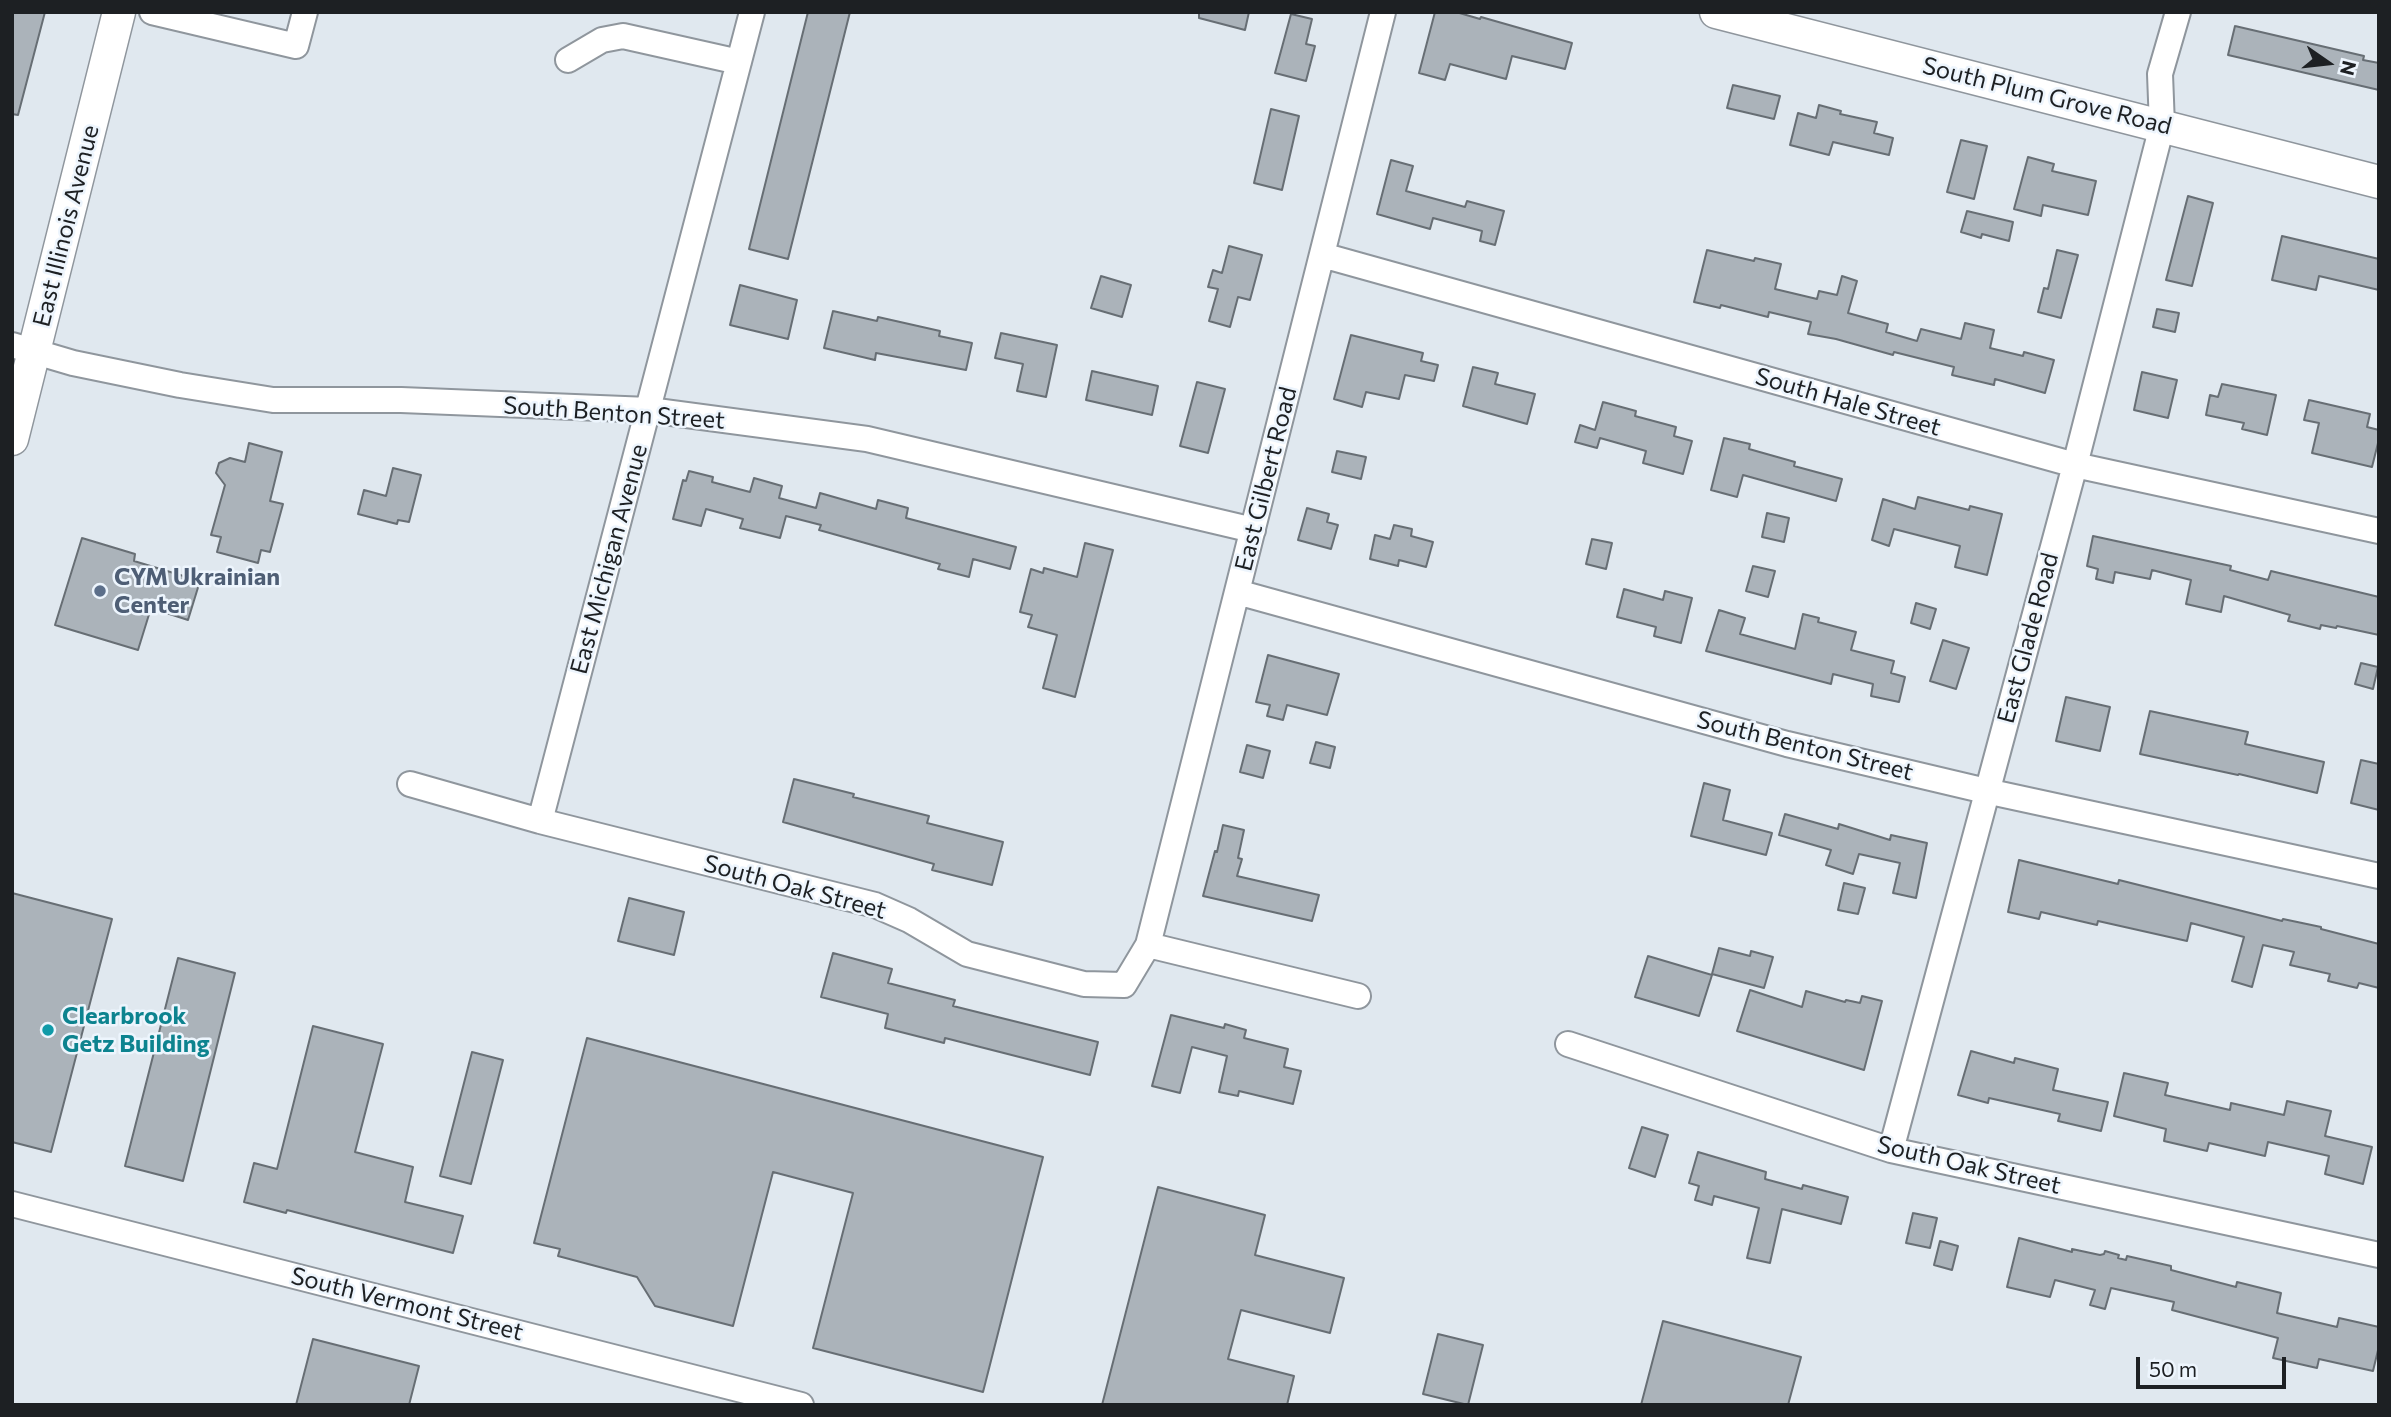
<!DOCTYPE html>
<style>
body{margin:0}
#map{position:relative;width:2391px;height:1417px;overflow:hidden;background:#e0e8ef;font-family:Commissioner,sans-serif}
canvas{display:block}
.frame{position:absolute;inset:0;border:14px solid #1d2023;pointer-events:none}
.north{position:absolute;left:2293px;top:28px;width:70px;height:70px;-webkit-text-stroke:5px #edf5fd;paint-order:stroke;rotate:104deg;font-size:19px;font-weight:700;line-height:28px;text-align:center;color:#1d2023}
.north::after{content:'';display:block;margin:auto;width:24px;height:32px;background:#1d2023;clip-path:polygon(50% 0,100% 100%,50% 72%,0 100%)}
.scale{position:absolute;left:2136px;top:1357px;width:150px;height:32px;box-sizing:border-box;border:4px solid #1d2023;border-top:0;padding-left:9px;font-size:21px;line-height:24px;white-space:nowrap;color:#1d2023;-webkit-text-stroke:5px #edf5fd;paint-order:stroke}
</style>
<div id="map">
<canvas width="2391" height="1417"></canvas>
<div class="frame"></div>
<div class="north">N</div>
<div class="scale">50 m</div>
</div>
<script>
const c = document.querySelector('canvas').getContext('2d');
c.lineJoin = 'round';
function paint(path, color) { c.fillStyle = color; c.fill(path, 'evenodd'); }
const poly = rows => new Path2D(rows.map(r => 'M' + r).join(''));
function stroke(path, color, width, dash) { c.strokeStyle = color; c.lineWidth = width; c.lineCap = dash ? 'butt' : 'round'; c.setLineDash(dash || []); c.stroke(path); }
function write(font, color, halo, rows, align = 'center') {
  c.font = font + ' Commissioner,sans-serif'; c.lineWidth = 5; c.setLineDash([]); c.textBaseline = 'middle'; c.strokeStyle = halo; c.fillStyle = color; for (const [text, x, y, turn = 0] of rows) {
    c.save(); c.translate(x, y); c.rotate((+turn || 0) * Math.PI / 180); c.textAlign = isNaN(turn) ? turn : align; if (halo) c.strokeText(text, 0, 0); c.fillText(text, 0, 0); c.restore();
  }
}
const building = poly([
 [12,12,45,12,18,115,12,114,12,12],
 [808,12,850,12,788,259,749,249,808,12],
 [1199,12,1249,12,1245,30,1199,18,1199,12],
 [1435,12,1456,12,1480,19,1481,17,1572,43,1565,69,1512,56,1506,79,1450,64,1445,80,1419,73,1435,12],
 [1291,14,1312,19,1306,44,1315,46,1306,81,1275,73,1291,14],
 [2235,26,2364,56,2363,60,2379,63,2379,90,2228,55,2235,26],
 [1733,85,1780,96,1774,119,1727,108,1733,85],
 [1819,105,1841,111,1840,114,1877,122,1874,133,1893,138,1889,155,1833,142,1829,155,1790,145,1798,113,1816,118,1819,105],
 [1271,109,1299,116,1282,190,1254,183,1271,109],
 [1961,140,1987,146,1974,199,1947,192,1961,140],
 [2028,157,2054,164,2052,171,2096,181,2088,215,2043,205,2041,216,2014,209,2028,157],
 [1391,160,1413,166,1406,191,1465,207,1467,201,1504,211,1495,245,1480,241,1482,231,1433,218,1430,229,1377,214,1391,160],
 [2188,196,2213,203,2192,286,2166,280,2188,196],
 [1967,211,2013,222,2009,241,1982,234,1981,238,1961,232,1967,211],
 [2282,236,2379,259,2379,290,2319,276,2316,290,2272,280,2282,236],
 [1229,246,1262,255,1250,300,1238,297,1230,327,1209,321,1218,289,1208,287,1213,270,1222,273,1229,246],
 [1707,250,1754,261,1755,258,1781,264,1775,289,1817,299,1819,291,1837,295,1842,276,1857,281,1848,313,1888,324,1886,332,1917,341,1921,329,1961,339,1965,323,1994,330,1990,348,2023,356,2024,352,2054,360,2045,393,1995,379,1994,385,1952,375,1954,367,1894,352,1893,355,1836,339,1808,334,1811,322,1769,312,1768,317,1721,305,1720,308,1694,302,1707,250],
 [2057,250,2078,255,2061,318,2038,312,2044,288,2048,289,2057,250],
 [1101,276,1131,285,1122,317,1091,308,1101,276],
 [740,285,797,300,788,339,730,325,740,285],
 [2157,309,2179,313,2175,332,2153,327,2157,309],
 [833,311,877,321,878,317,940,331,939,336,972,343,966,370,876,353,875,360,824,348,833,311],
 [1001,333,1057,345,1046,397,1017,391,1023,364,995,358,1001,333],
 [1351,335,1423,353,1421,361,1438,365,1434,381,1405,375,1399,399,1366,392,1362,407,1334,399,1351,335],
 [1473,367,1498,373,1495,384,1535,394,1527,424,1463,406,1473,367],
 [1092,371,1158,386,1152,415,1086,400,1092,371],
 [2142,372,2177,380,2168,418,2134,410,2142,372],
 [1197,382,1225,389,1208,453,1180,446,1197,382],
 [2222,384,2276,395,2267,435,2242,429,2244,423,2206,415,2210,395,2218,397,2222,384],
 [2309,400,2370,414,2367,427,2379,430,2379,439,2372,467,2312,453,2319,423,2304,420,2309,400],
 [1603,402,1636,411,1635,416,1676,427,1674,436,1692,441,1683,474,1643,463,1646,451,1600,438,1597,448,1575,442,1580,425,1595,430,1603,402],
 [1724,438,1750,444,1749,449,1795,462,1794,466,1842,479,1836,501,1743,475,1737,497,1711,490,1724,438],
 [249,443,282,452,270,501,283,504,270,552,261,550,258,563,217,552,221,537,211,535,225,485,216,473,219,463,230,458,245,462,249,443],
 [1337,451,1366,457,1361,479,1332,472,1337,451],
 [393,468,421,475,409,522,398,520,397,524,358,514,364,490,386,496,393,468],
 [689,471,713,477,712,482,750,492,754,478,782,486,779,498,816,508,820,493,876,509,878,500,908,508,906,518,1016,547,1010,569,973,559,969,577,938,569,940,564,819,530,821,525,786,516,780,538,740,528,743,519,706,509,701,526,673,519,683,480,686,481,689,471],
 [1918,497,1969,510,1970,506,2002,514,1987,575,1955,567,1960,546,1894,529,1889,546,1872,540,1883,499,1915,509,1918,497],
 [1307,508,1329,514,1327,522,1338,525,1331,549,1298,540,1307,508],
 [1767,513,1789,518,1784,542,1762,537,1767,513],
 [1394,525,1412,529,1411,536,1433,542,1426,567,1399,560,1398,566,1370,559,1375,535,1390,539,1394,525],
 [2093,536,2231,566,2230,570,2268,580,2271,571,2379,597,2379,635,2337,626,2336,628,2321,625,2320,629,2288,621,2290,615,2224,596,2221,612,2186,604,2191,580,2152,570,2150,579,2115,572,2113,583,2096,579,2098,569,2087,566,2093,536],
 [82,538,135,554,134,561,200,581,188,620,151,608,138,650,55,625,82,538],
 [1592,539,1612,543,1606,569,1586,564,1592,539],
 [1085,543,1113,550,1075,697,1043,688,1057,635,1028,627,1032,615,1020,612,1031,569,1043,573,1044,568,1077,577,1085,543],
 [1753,566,1775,571,1768,597,1746,591,1753,566],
 [1624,589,1663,600,1665,591,1692,598,1681,643,1654,636,1656,627,1617,617,1624,589],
 [1916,603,1936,609,1930,629,1911,623,1916,603],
 [1719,610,1745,618,1740,634,1795,649,1803,614,1819,618,1818,622,1856,632,1851,650,1894,661,1891,673,1905,677,1899,702,1871,696,1873,684,1833,674,1831,684,1706,651,1719,610],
 [1943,640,1969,648,1956,689,1930,681,1943,640],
 [1268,655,1339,674,1327,715,1287,705,1283,720,1267,716,1270,705,1256,702,1268,655],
 [2361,663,2378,667,2373,689,2355,684,2361,663],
 [2066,697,2110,707,2100,751,2056,741,2066,697],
 [2150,711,2248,732,2245,744,2324,762,2317,793,2239,774,2238,775,2140,754,2150,711],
 [1316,742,1335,747,1330,768,1310,763,1316,742],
 [1247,745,1270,751,1263,778,1240,772,1247,745],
 [2361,760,2379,764,2379,810,2351,803,2361,760],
 [794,779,854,794,853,797,929,816,927,823,1003,842,992,885,932,870,934,864,783,822,794,779],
 [1704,783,1730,790,1723,820,1772,833,1766,855,1691,836,1704,783],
 [1785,814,1838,829,1839,824,1890,840,1891,835,1927,843,1916,898,1893,893,1900,863,1859,854,1853,874,1826,865,1831,850,1779,835,1785,814],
 [1223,825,1244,830,1238,858,1242,859,1237,876,1319,895,1312,921,1203,896,1215,851,1217,852,1223,825],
 [2019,860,2118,884,2119,880,2282,921,2283,919,2321,927,2321,929,2379,944,2379,988,2359,983,2357,988,2328,981,2330,974,2290,965,2294,952,2263,945,2252,987,2232,981,2244,937,2191,923,2187,941,2098,921,2097,925,2041,912,2039,919,2008,912,2019,860],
 [1844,883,1865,888,1858,914,1838,910,1844,883],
 [12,893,112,919,51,1152,12,1142,12,893],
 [629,898,684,912,674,955,618,941,629,898],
 [1719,948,1750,956,1751,951,1773,957,1764,988,1712,974,1719,948],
 [833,953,892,969,888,983,955,1000,953,1006,1098,1042,1090,1075,945,1038,944,1043,885,1028,888,1014,821,997,833,953],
 [1648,956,1712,975,1699,1016,1635,997,1648,956],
 [178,958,235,973,183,1181,125,1166,178,958],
 [1750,990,1802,1007,1806,991,1845,1002,1846,1000,1860,1003,1862,996,1882,1001,1864,1070,1737,1031,1750,990],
 [1171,1015,1224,1028,1225,1024,1246,1030,1244,1038,1288,1049,1284,1067,1301,1071,1293,1104,1239,1091,1238,1096,1219,1092,1227,1056,1192,1047,1180,1093,1152,1086,1171,1015],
 [313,1026,383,1044,355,1152,413,1167,405,1202,463,1216,453,1253,287,1210,286,1213,244,1202,254,1163,277,1169,313,1026],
 [587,1038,1043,1157,983,1392,813,1348,853,1193,773,1172,733,1326,655,1306,637,1277,558,1256,560,1249,534,1243,587,1038],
 [1971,1051,2014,1063,2015,1058,2058,1069,2053,1090,2108,1102,2101,1131,2058,1121,2060,1114,1989,1098,1988,1103,1958,1095,1971,1051],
 [472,1052,503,1060,471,1184,440,1176,472,1052],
 [2124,1073,2168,1083,2165,1095,2230,1110,2231,1103,2284,1115,2287,1101,2331,1111,2325,1136,2372,1147,2363,1184,2325,1174,2329,1156,2268,1142,2265,1156,2209,1143,2207,1151,2164,1141,2166,1129,2114,1116,2124,1073],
 [1642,1127,1668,1135,1655,1177,1629,1168,1642,1127],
 [1698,1152,1766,1172,1765,1179,1802,1189,1803,1185,1848,1197,1841,1224,1782,1209,1770,1263,1747,1258,1759,1208,1714,1196,1712,1205,1695,1200,1699,1186,1689,1183,1698,1152],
 [1158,1187,1265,1215,1255,1255,1344,1278,1330,1333,1241,1310,1228,1359,1294,1376,1287,1405,1102,1405,1158,1187],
 [1913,1213,1937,1218,1930,1248,1906,1243,1913,1213],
 [2019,1238,2072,1252,2072,1249,2100,1255,2104,1254,2105,1251,2119,1255,2118,1258,2126,1260,2127,1256,2171,1266,2171,1270,2236,1287,2237,1282,2281,1293,2277,1313,2337,1327,2339,1318,2379,1327,2379,1346,2373,1371,2319,1359,2317,1368,2273,1358,2278,1338,2172,1310,2174,1302,2111,1288,2105,1309,2090,1305,2095,1290,2055,1280,2050,1297,2007,1287,2019,1238],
 [1940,1241,1958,1246,1952,1270,1934,1265,1940,1241],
 [1663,1321,1801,1357,1788,1405,1641,1405,1663,1321],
 [1438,1334,1483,1345,1468,1405,1423,1394,1438,1334],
 [313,1339,419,1366,409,1405,296,1405,313,1339]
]);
const minor = poly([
 [152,12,296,46,305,12],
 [568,60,602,40,623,36,739,62],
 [1322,255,2075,465,2379,531],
 [12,345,73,363,180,385,273,400,401,400,649,410,867,439,1253,530],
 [1237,592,1787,744,1986,791,2379,876],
 [410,784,540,821,875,905,909,920,967,954,1084,984,1124,985,1148,945,1358,996],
 [540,821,752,12],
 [1148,945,1383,12],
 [1568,1044,1891,1150,2379,1255],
 [1891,1150,2075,465,2154,157,2162,126,2160,74,2178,12],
 [12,1204,801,1405]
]);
const major = poly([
 [1716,12,2379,182],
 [12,439,119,12]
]);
const markers = [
 [100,591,7,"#5c6f8a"],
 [48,1030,7,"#0f9aa8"]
];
const streetNames = [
 ["South Plum Grove Road",2047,96,14],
 ["East Illinois Avenue",66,226,-76],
 ["South Hale Street",1848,402,16],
 ["South Benton Street",614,413,4],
 ["East Gilbert Road",1266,479,-76],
 ["East Michigan Avenue",609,559,-75],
 ["East Glade Road",2028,638,-75],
 ["South Benton Street",1805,746,14],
 ["South Oak Street",795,887,15],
 ["South Oak Street",1969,1165,13],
 ["South Vermont Street",407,1304,14]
];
const serviceNames = [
 ["CYM Ukrainian",114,577],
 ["Center",114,605]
];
const cultureNames = [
 ["Clearbrook",62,1016],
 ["Getz Building",62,1044]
];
paint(building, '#abb3ba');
stroke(building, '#676e74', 2);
stroke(minor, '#8f969d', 28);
stroke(major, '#8f969d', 35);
stroke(minor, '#fff', 24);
stroke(major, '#fff', 32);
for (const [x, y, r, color] of markers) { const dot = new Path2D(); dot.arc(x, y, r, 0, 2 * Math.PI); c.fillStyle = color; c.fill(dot); stroke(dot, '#edf5fd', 2.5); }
write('24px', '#1d2023', '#edf5fd', streetNames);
write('bold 24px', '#4e5e75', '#edf5fd', serviceNames, 'left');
write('bold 24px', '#0d838f', '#edf5fd', cultureNames, 'left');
</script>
